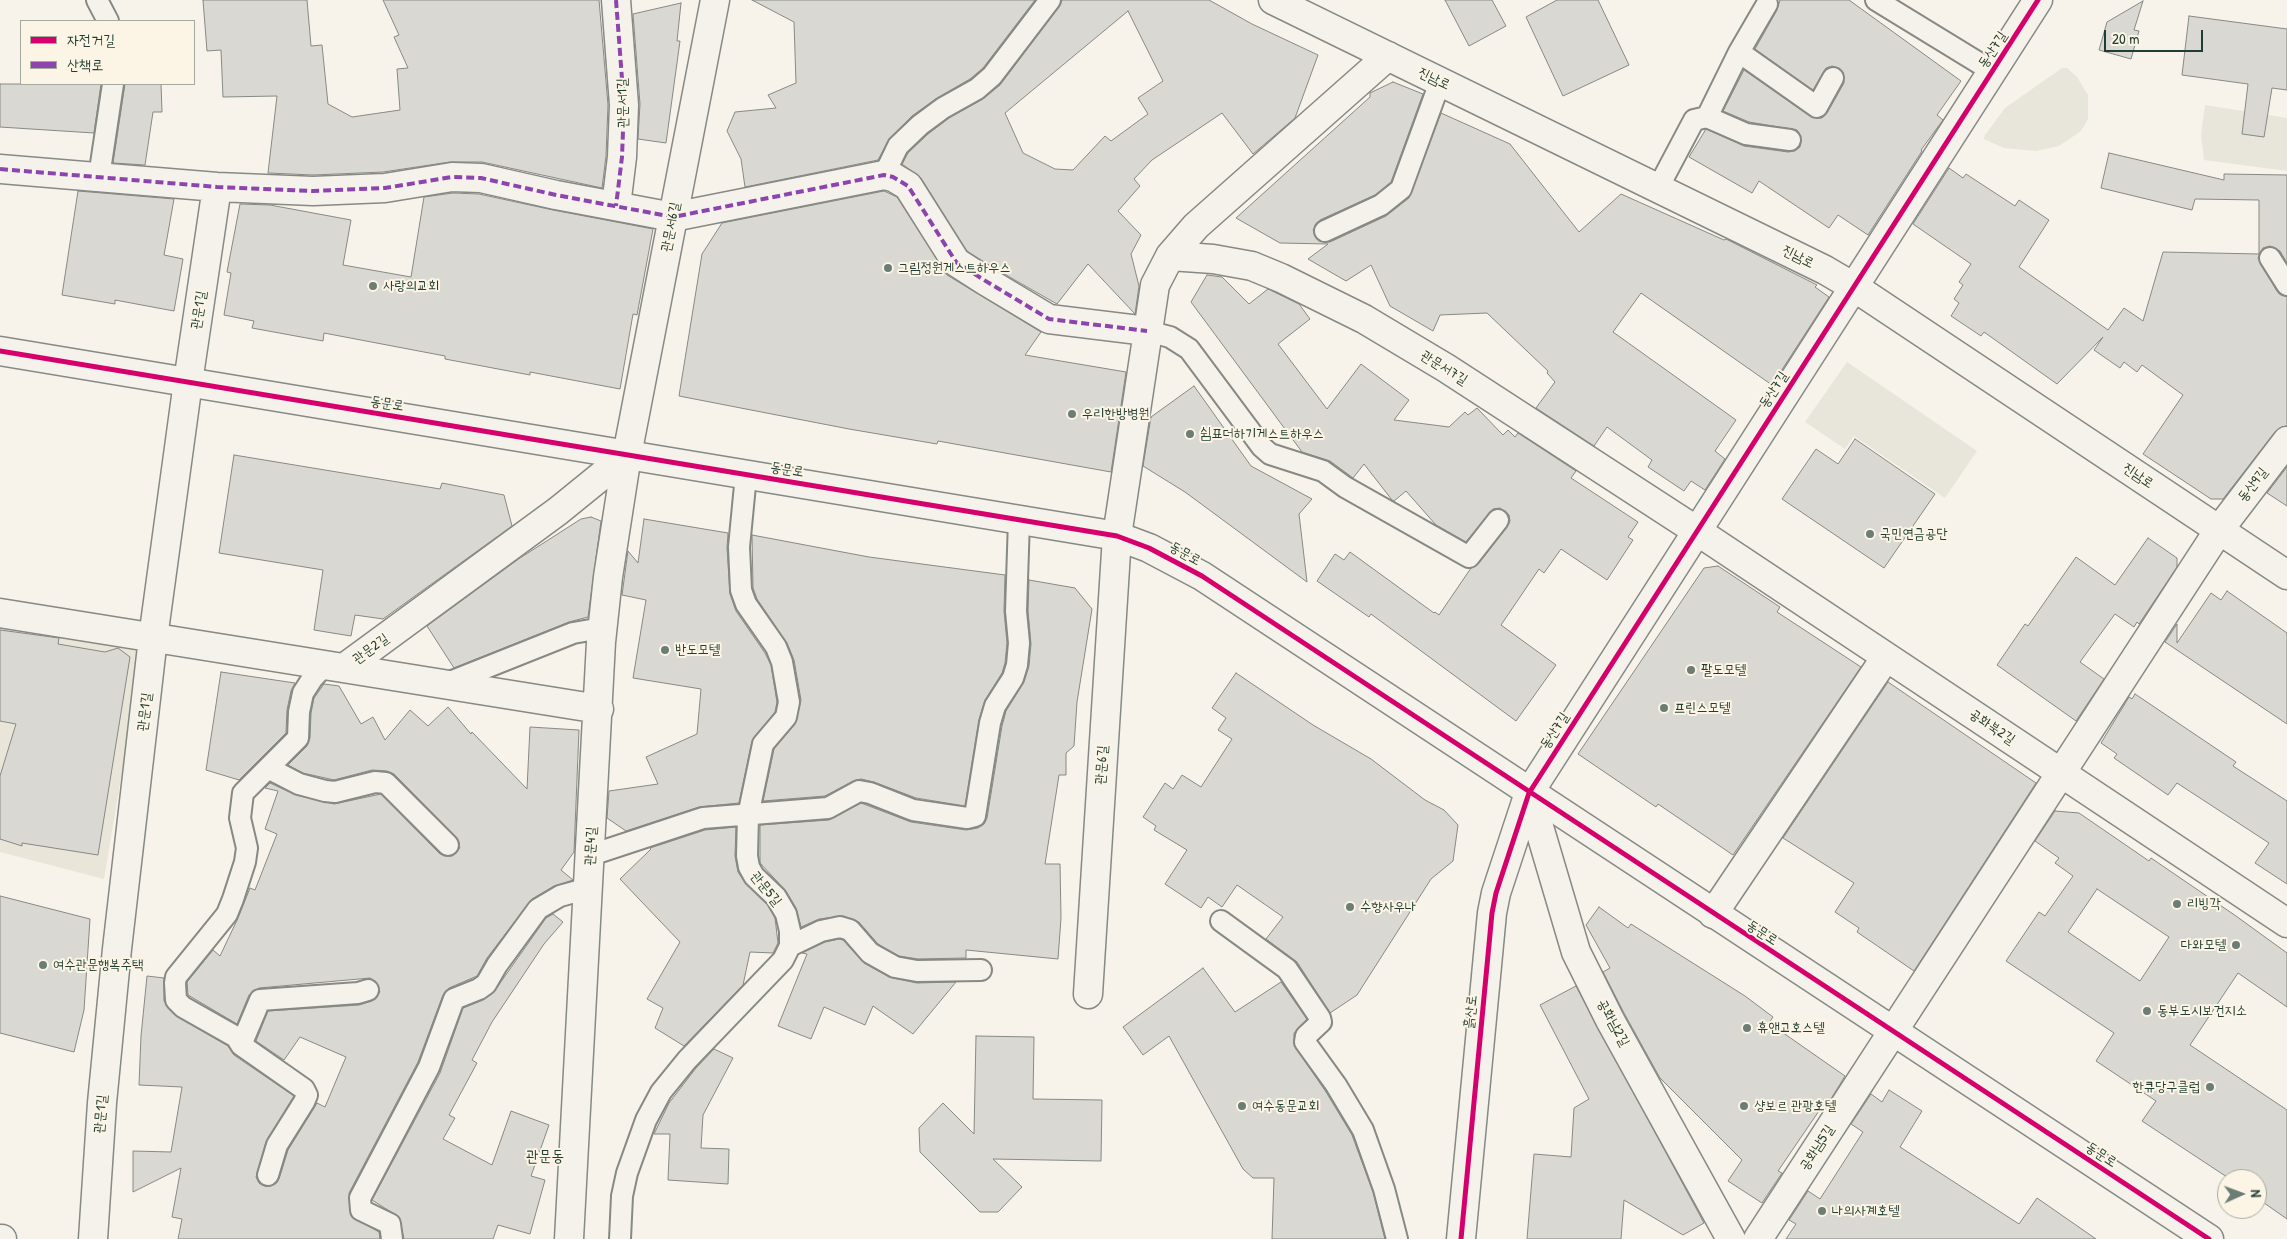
<!DOCTYPE html>
<meta charset="utf-8">
<style>
body{margin:0}
#map{position:relative;width:2287px;height:1239px;overflow:hidden;background:#f7f3ea;font-family:"Patrick Hand","Poor Story",sans-serif}
canvas{display:block}
.legend{position:absolute;left:20px;top:20px;width:175px;height:65px;box-sizing:border-box;background:#fcf5e5;border:1px solid #a4ab9e;margin:0;padding:6px 9px;list-style:none;font-size:15px;color:#1f3d34}
.legend li{display:flex;align-items:center;gap:10px;height:25px}
.legend b{width:25px;border:1px solid #a4ab9e}
.north{position:absolute;left:2217px;top:1169px;width:50px;height:50px;box-sizing:border-box;background:#fcf5e5;border:1px solid #a4ab9e;border-radius:50%;rotate:88deg;font-size:14px;font-weight:700;line-height:20px;text-align:center;color:#1f3d34}
.north::after{content:'';display:block;margin:auto;width:18px;height:22px;background:#6b7d74;clip-path:polygon(50% 0,100% 100%,50% 72%,0 100%)}
.scale{position:absolute;left:2104px;top:30px;width:99px;height:22px;box-sizing:border-box;border:2px solid #1f3d34;border-top:0;padding-left:6px;font-size:15px;line-height:18px;white-space:nowrap;color:#1f3d34;-webkit-text-stroke:4px #fcf5e5;paint-order:stroke}
</style>
<div id="map">
<canvas width="2287" height="1239"></canvas>
<ul class="legend">
<li><b style="height:6px;background:#d6006c"></b>자전거길</li>
<li><b style="height:6px;background:#8e44ad"></b>산책로</li>
</ul>
<div class="north">N</div>
<div class="scale">20 m</div>
</div>
<script>
const c = document.querySelector('canvas').getContext('2d');
c.lineJoin = 'round';
function paint(path, color) { c.fillStyle = color; c.fill(path, 'evenodd'); }
const poly = rows => new Path2D(rows.map(r => 'M' + r).join(''));
function stroke(path, color, width, dash) { c.strokeStyle = color; c.lineWidth = width; c.lineCap = dash ? 'butt' : 'round'; c.setLineDash(dash || []); c.stroke(path); }
function write(font, color, halo, rows, align = 'center') {
  c.font = font + ' "Patrick Hand","Poor Story",sans-serif'; c.lineWidth = 4; c.setLineDash([]); c.textBaseline = 'middle'; c.strokeStyle = halo; c.fillStyle = color; for (const [text, x, y, turn = 0] of rows) {
    c.save(); c.translate(x, y); c.rotate((+turn || 0) * Math.PI / 180); c.textAlign = isNaN(turn) ? turn : align; if (halo) c.strokeText(text, 0, 0); c.fillText(text, 0, 0); c.restore();
  }
}
const built = poly([
 [0,624,143,647,104,879,0,852]
]);
const green = poly([
 [2062,68,2067,68,2077,77,2088,95,2088,119,2081,131,2059,146,2036,151,2004,148,1984,139,1985,135,2005,108],
 [2205,105,2287,118,2287,171,2204,160,2201,135],
 [1847,362,1977,451,1945,498,1854,436,1845,449,1805,422]
]);
const building = poly([
 [203,0,307,0,311,46,322,45,328,104,352,117,400,110,397,69,408,68,394,37,399,35,383,0,599,0,608,105,606,156,602,188,482,162,450,162,383,172,313,175,268,173,277,96,223,97,221,50,207,51,203,0],
 [752,0,1035,0,983,68,970,79,937,98,912,116,890,138,878,160,745,187,741,159,727,131,735,112,776,108,768,95,796,83,794,22,752,0],
 [1062,0,1209,0,1252,24,1318,55,1295,118,1253,154,1222,113,1152,160,1134,179,1140,186,1118,211,1141,235,1131,254,1139,286,1135,314,1088,264,1057,304,992,267,967,251,921,178,902,164,908,153,928,134,949,118,983,99,1000,85,1059,7,1062,0],
 [1128,11,1163,81,1138,98,1148,114,1111,141,1105,136,1073,170,1055,169,1023,153,1005,113,1128,11],
 [1445,0,1492,0,1506,26,1469,46,1445,0],
 [1557,0,1598,0,1629,65,1563,96,1526,17,1557,0],
 [1780,0,1849,0,1961,81,1937,115,1943,120,1921,150,1922,151,1868,235,1838,215,1829,228,1759,181,1752,193,1689,157,1706,129,1744,146,1788,152,1795,151,1800,147,1801,136,1797,130,1749,122,1723,111,1744,70,1811,117,1822,118,1827,113,1844,83,1843,72,1839,68,1832,66,1826,68,1813,90,1755,49,1777,10,1780,0],
 [2143,1,2134,30,2139,31,2131,59,2099,50,2107,22,2143,1],
 [681,3,677,41,680,41,666,143,638,139,640,104,633,14,681,3],
 [2189,16,2287,29,2287,90,2272,88,2264,137,2242,134,2248,84,2182,75,2189,16],
 [1393,82,1423,94,1391,182,1375,195,1320,220,1313,230,1319,241,1330,242,1386,216,1409,198,1441,113,1510,144,1579,232,1621,194,1724,240,1726,239,1817,285,1815,287,1829,297,1772,385,1641,293,1613,332,1736,420,1715,451,1725,459,1705,490,1691,481,1684,491,1648,467,1652,460,1607,427,1594,446,1536,408,1555,382,1547,373,1548,371,1487,313,1440,315,1433,331,1390,306,1371,265,1346,281,1308,259,1328,244,1280,243,1236,218,1370,97,1370,93,1393,82],
 [0,84,101,84,94,133,0,127,0,84],
 [125,84,161,84,162,112,153,112,145,165,113,163,125,84],
 [2109,153,2224,180,2224,174,2287,175,2287,263,2280,251,2270,246,2263,248,2258,258,2277,291,2287,297,2287,426,2281,427,2275,432,2223,499,2211,499,2143,454,2183,395,2142,365,2137,372,2124,362,2120,368,2094,350,2103,337,2057,384,1984,332,1981,336,1951,316,1959,303,1954,299,1963,285,1959,282,1971,264,1913,224,1949,168,1963,178,1966,174,2015,206,2019,200,2049,220,2019,267,2108,330,2124,308,2143,321,2163,252,2259,254,2259,200,2195,199,2192,210,2101,188,2109,153],
 [78,191,174,199,164,255,183,259,174,311,115,300,115,304,62,295,78,191],
 [884,191,897,197,947,275,1041,332,1025,355,1126,372,1111,472,938,441,937,444,849,429,679,396,702,254,722,223,884,191],
 [453,193,479,194,553,210,653,229,637,315,633,314,620,389,530,372,530,375,445,359,445,356,324,333,323,341,252,328,254,321,224,315,231,273,227,272,240,204,270,205,351,220,343,265,411,277,424,197,453,193],
 [1207,275,1222,277,1249,304,1268,289,1299,304,1310,319,1278,344,1327,409,1361,364,1409,400,1394,420,1449,427,1465,412,1468,415,1477,408,1503,435,1508,430,1515,437,1518,433,1576,471,1571,478,1638,522,1628,537,1633,540,1607,580,1561,549,1544,573,1539,569,1501,625,1556,665,1516,721,1371,614,1369,617,1317,581,1335,554,1344,560,1350,552,1434,613,1435,612,1439,615,1471,568,1478,564,1507,527,1510,521,1509,515,1500,508,1493,509,1466,542,1436,525,1406,491,1394,501,1392,500,1364,464,1353,478,1330,461,1302,452,1191,302,1207,275],
 [1194,386,1251,466,1312,499,1299,514,1307,582,1185,492,1143,466,1151,417,1194,386],
 [1855,439,1935,494,1884,568,1782,499,1816,449,1838,464,1855,439],
 [234,455,440,489,442,483,504,495,512,526,383,619,355,615,351,636,314,630,323,570,219,553,234,455],
 [2287,467,2287,506,2267,493,2287,467],
 [591,517,601,521,588,617,569,622,454,668,427,626,520,558,581,519,591,517],
 [644,519,728,533,727,548,730,594,736,611,765,653,771,665,777,702,775,712,752,741,739,803,699,807,626,831,607,818,609,791,658,784,646,757,697,734,701,689,633,678,646,600,622,595,628,551,638,563,644,519],
 [752,535,869,557,1005,575,1004,611,1007,643,1005,663,1002,673,985,700,979,720,965,806,916,798,874,782,861,779,853,781,825,796,763,801,774,749,795,724,801,700,794,660,787,643,757,599,753,588,752,535],
 [2148,538,2177,558,2177,567,2139,624,2137,622,2134,627,2115,614,2080,662,2104,679,2076,721,1997,665,2025,624,2028,626,2076,557,2115,585,2148,538],
 [1718,566,1780,607,1777,612,1861,667,1733,855,1658,804,1656,807,1578,754,1704,568,1718,566],
 [1029,580,1075,588,1092,609,1077,702,1074,746,1066,753,1066,775,1059,775,1045,864,1060,864,1061,918,1058,959,966,950,966,958,918,959,899,956,878,944,859,922,843,916,819,919,801,927,796,908,786,891,760,863,760,825,829,820,861,803,911,822,966,830,978,828,984,824,987,818,1002,726,1006,711,1024,682,1029,666,1031,644,1028,611,1029,580],
 [2227,591,2287,633,2287,724,2165,642,2177,624,2177,643,2211,593,2221,600,2227,591],
 [0,630,59,638,58,644,105,652,118,648,130,657,98,855,22,843,22,846,0,839,0,776,16,724,0,721,0,630],
 [221,672,295,683,291,691,287,710,286,733,239,780,206,770,221,672],
 [1236,673,1313,725,1371,759,1425,800,1444,810,1458,825,1453,861,1431,879,1357,995,1330,1013,1297,962,1266,939,1283,917,1237,885,1222,907,1208,897,1201,908,1165,884,1187,850,1154,830,1156,826,1143,817,1165,783,1173,789,1182,775,1201,787,1232,739,1218,730,1226,718,1212,708,1236,673],
 [1888,682,2036,783,1914,971,1857,932,1859,928,1835,912,1854,883,1783,838,1888,682],
 [324,684,339,686,361,724,373,717,385,740,410,710,428,726,448,707,471,734,472,732,527,789,530,727,579,730,574,852,561,870,573,880,554,886,532,899,487,958,477,976,449,988,443,995,418,1062,349,1193,351,1216,379,1232,380,1239,178,1239,182,1219,172,1217,181,1168,133,1192,133,1151,171,1152,182,1087,139,1085,141,1036,147,976,164,978,164,1001,175,1015,228,1046,234,1055,294,1096,266,1142,256,1177,259,1183,265,1186,271,1186,279,1179,288,1150,317,1103,325,1107,346,1057,300,1037,284,1060,256,1041,268,1011,359,1005,372,1001,380,992,376,982,370,978,259,988,249,995,237,1024,188,995,187,982,213,950,220,956,238,918,250,888,255,890,277,834,265,829,278,791,265,788,270,783,296,795,334,804,381,794,440,854,452,856,460,848,456,837,394,774,387,771,372,770,334,780,303,773,288,765,307,746,310,738,311,713,314,698,324,684],
 [2135,694,2236,762,2233,766,2287,801,2287,884,2255,863,2269,843,2177,783,2168,795,2114,758,2117,754,2101,743,2129,697,2132,699,2135,694],
 [2055,811,2079,813,2149,861,2151,858,2236,916,2287,953,2287,1007,2238,973,2190,1045,2287,1110,2287,1219,2257,1198,2257,1179,2230,1179,2142,1121,2156,1101,2096,1061,2114,1033,2006,961,2039,912,2045,916,2073,876,2055,863,2059,858,2035,841,2055,811],
 [2097,889,2169,937,2140,981,2068,932,2097,889],
 [736,827,735,856,738,872,746,884,767,904,775,918,778,943,773,953,750,952,743,985,684,1046,655,1028,663,1008,647,999,680,942,620,879,651,849,650,848,705,830,736,827],
 [0,896,90,919,84,1010,74,1052,0,1033,0,896],
 [1599,907,1628,928,1631,924,1745,996,1773,1017,1769,1023,1845,1076,1826,1107,1823,1105,1778,1171,1782,1173,1762,1203,1728,1181,1742,1160,1660,1078,1624,1013,1603,972,1610,968,1586,925,1599,907],
 [553,914,563,922,544,944,492,1022,472,1060,477,1063,449,1115,455,1118,443,1139,492,1165,511,1111,549,1125,531,1176,545,1180,530,1234,498,1225,493,1239,404,1239,399,1217,372,1200,440,1073,463,1008,483,1000,493,993,546,918,553,914],
 [839,939,843,940,864,963,889,977,917,983,956,982,913,1034,873,1006,865,1025,824,1007,811,1039,778,1026,807,954,802,953,825,942,839,939],
 [1203,968,1235,1012,1281,982,1307,1019,1294,1033,1294,1045,1326,1092,1352,1135,1373,1192,1385,1239,1272,1239,1274,1178,1253,1178,1243,1169,1169,1036,1143,1055,1123,1027,1203,968],
 [1576,986,1704,1223,1683,1235,1624,1200,1621,1239,1527,1239,1534,1154,1571,1157,1574,1108,1589,1099,1540,1005,1576,986],
 [976,1036,1034,1037,1033,1099,1102,1100,1101,1161,993,1159,1022,1187,998,1212,980,1212,920,1152,919,1128,943,1103,974,1134,976,1036],
 [714,1049,733,1058,703,1115,701,1148,729,1149,728,1184,668,1180,670,1134,654,1134,669,1103,696,1068,714,1049],
 [1889,1090,1922,1111,1900,1147,2019,1224,2037,1198,2096,1239,1786,1239,1796,1224,1789,1220,1808,1191,1820,1199,1863,1132,1851,1124,1871,1094,1882,1102,1889,1090]
]);
const service = poly([
 [97,0,108,21],
 [1876,0,1992,71],
 [1739,52,1767,4],
 [1707,117,1746,134,1790,140],
 [884,175,898,146,920,125,943,108,977,89,992,76,1050,0],
 [99,177,113,84],
 [1658,188,1694,120,1707,117,1739,52,1817,107,1833,78],
 [1325,231,1381,205,1401,189,1440,82],
 [2270,258,2287,285],
 [1147,331,1170,337,1189,349,1262,447,1270,454,1323,471,1345,487,1469,557,1498,520],
 [445,684,573,633,602,628],
 [268,768,299,784,325,791,335,792,375,782,386,783,448,845],
 [591,855,703,818,828,808,859,791,870,793,913,810,967,818,975,816,990,723,995,706,1013,678,1017,665,1019,643,1016,611,1019,520],
 [1221,921,1287,969,1320,1018,1321,1022,1306,1036,1305,1042,1336,1085,1363,1130,1384,1189,1397,1239],
 [790,946,821,931,840,927,850,930,870,953,895,967,917,971,981,970],
 [241,1045,260,1000,358,993,368,990],
 [268,1175,277,1145,304,1102,307,1095,304,1089,241,1045,236,1037,183,1007,176,1000,175,983,176,977,227,914,233,899,245,862,247,848,240,818,243,793,298,738,299,712,303,693,312,679,325,665],
 [392,1239,390,1224,361,1210,360,1198,429,1067,454,999,479,989,486,984,497,965,538,909,560,896,589,888],
 [620,1239,622,1196,627,1173,646,1120,661,1092,687,1060,783,960,790,946,790,931,786,914,776,897,754,876,749,867,747,856,748,816,763,744,786,717,789,702,782,662,776,647,746,604,741,590,739,547,746,475]
]);
const minor = poly([
 [616,0,624,105,622,157,616,206],
 [1273,0,1825,270,1854,287,2287,575],
 [0,169,217,187,313,191,385,188,452,177,481,178,556,195,673,217,884,175,893,177,908,186,956,262,984,280,1049,319,1147,331],
 [1170,256,1213,259,1252,266,1281,278,1364,319,1446,368,1697,531,2287,923],
 [0,613,599,709],
 [344,668,558,511,627,455],
 [1713,914,1886,657],
 [1088,994,1117,536,1155,285,1170,256,1196,226,1388,56],
 [0,1239,2,1239],
 [93,1239,102,1103,117,949,153,638,188,382,217,187],
 [569,1239,601,642,608,577,627,455,715,0],
 [1731,1239,1610,1020,1576,952,1529,793,2038,0],
 [1758,1239,2219,530,2287,441]
]);
const tertiary = poly([
 [0,351,1117,536,1149,548,1202,576,2209,1239],
 [1461,1239,1492,913,1496,893,1529,793]
]);
const quiet = poly([
 [616,0,624,105,622,157,616,206],
 [0,169,217,187,313,191,385,188,452,177,481,178,556,195,673,217,884,175,893,177,908,186,956,262,984,280,1049,319,1147,331]
]);
const cycleway = poly([
 [0,351,1117,536,1149,548,1202,576,2209,1239],
 [1461,1239,1492,913,1496,893,1529,793,2038,0]
]);
const markers = [
 [888,268,5,"#6b7d74"],
 [373,286,5,"#6b7d74"],
 [1072,414,5,"#6b7d74"],
 [1190,434,5,"#6b7d74"],
 [1870,534,5,"#6b7d74"],
 [665,650,5,"#6b7d74"],
 [1691,670,5,"#6b7d74"],
 [1664,708,5,"#6b7d74"],
 [2177,904,5,"#6b7d74"],
 [1350,907,5,"#6b7d74"],
 [2236,945,5,"#6b7d74"],
 [43,965,5,"#6b7d74"],
 [2147,1011,5,"#6b7d74"],
 [1747,1028,5,"#6b7d74"],
 [2210,1087,5,"#6b7d74"],
 [1242,1106,5,"#6b7d74"],
 [1744,1106,5,"#6b7d74"],
 [1822,1211,5,"#6b7d74"]
];
const streetNames = [
 ["동산7길",1993,50,-57],
 ["진남로",1434,79,26],
 ["관문서1길",623,103,-91],
 ["관문서6길",671,227,-79],
 ["진남로",1798,257,27],
 ["관문1길",199,310,-81],
 ["관문서7길",1444,368,32],
 ["동산7길",1774,390,-57],
 ["동문로",387,404,9],
 ["동문로",787,470,9],
 ["진남로",2138,476,34],
 ["동산9길",2253,485,-52],
 ["동문로",1185,554,29],
 ["관문2길",371,649,-36],
 ["관문1길",145,712,-83],
 ["공화북2길",1992,727,34],
 ["동산7길",1555,731,-57],
 ["관문6길",1102,765,-86],
 ["관문4길",591,846,-87],
 ["관문5길",766,889,51],
 ["동문로",1762,933,33],
 ["흙산로",1471,1012,-84],
 ["공화남2길",1613,1023,61],
 ["관문1길",101,1114,-85],
 ["공화남5길",1817,1148,-57],
 ["동문로",2101,1155,33]
];
const poiNames = [
 ["그림정원게스트하우스",898,268],
 ["사랑의교회",383,286],
 ["우리한방병원",1082,414],
 ["쉼표더하기게스트하우스",1200,434],
 ["국민연금공단",1880,534],
 ["반도모텔",675,650],
 ["팔도모텔",1701,670],
 ["프린스모텔",1674,708],
 ["리빙각",2187,904],
 ["수향사우나",1360,907],
 ["다와모텔",2226,945,"right"],
 ["여수관문행복주택",53,965],
 ["동부도시보건지소",2157,1011],
 ["휴앤고호스텔",1757,1028],
 ["한큐당구클럽",2200,1087,"right"],
 ["여수동문교회",1252,1106],
 ["샹보르 관광호텔",1754,1106],
 ["나의사계호텔",1832,1211]
];
const quarterNames = [
 ["관문동",545,1157]
];
paint(built, '#e9e5d9');
paint(green, '#e8e5da');
paint(building, '#dad8d2');
stroke(building, '#868984', 1);
stroke(service, '#868984', 24);
stroke(minor, '#868984', 31);
stroke(tertiary, '#868984', 31);
stroke(service, '#f5f2ec', 20);
stroke(minor, '#f5f2ec', 28);
stroke(tertiary, '#f5f2ec', 28);
stroke(quiet, '#8e44ad', 4, [8, 4]);
stroke(cycleway, '#d6006c', 5);
for (const [x, y, r, color] of markers) { const dot = new Path2D(); dot.arc(x, y, r, 0, 2 * Math.PI); c.fillStyle = color; c.fill(dot); stroke(dot, '#fcf5e5', 2); }
write('14px', '#1f3d34', '#fcf5e5', streetNames);
write('14px', '#1f3d34', '#fcf5e5', poiNames, 'left');
write('16px', '#1f3d34', '#fcf5e5', quarterNames);
</script>
